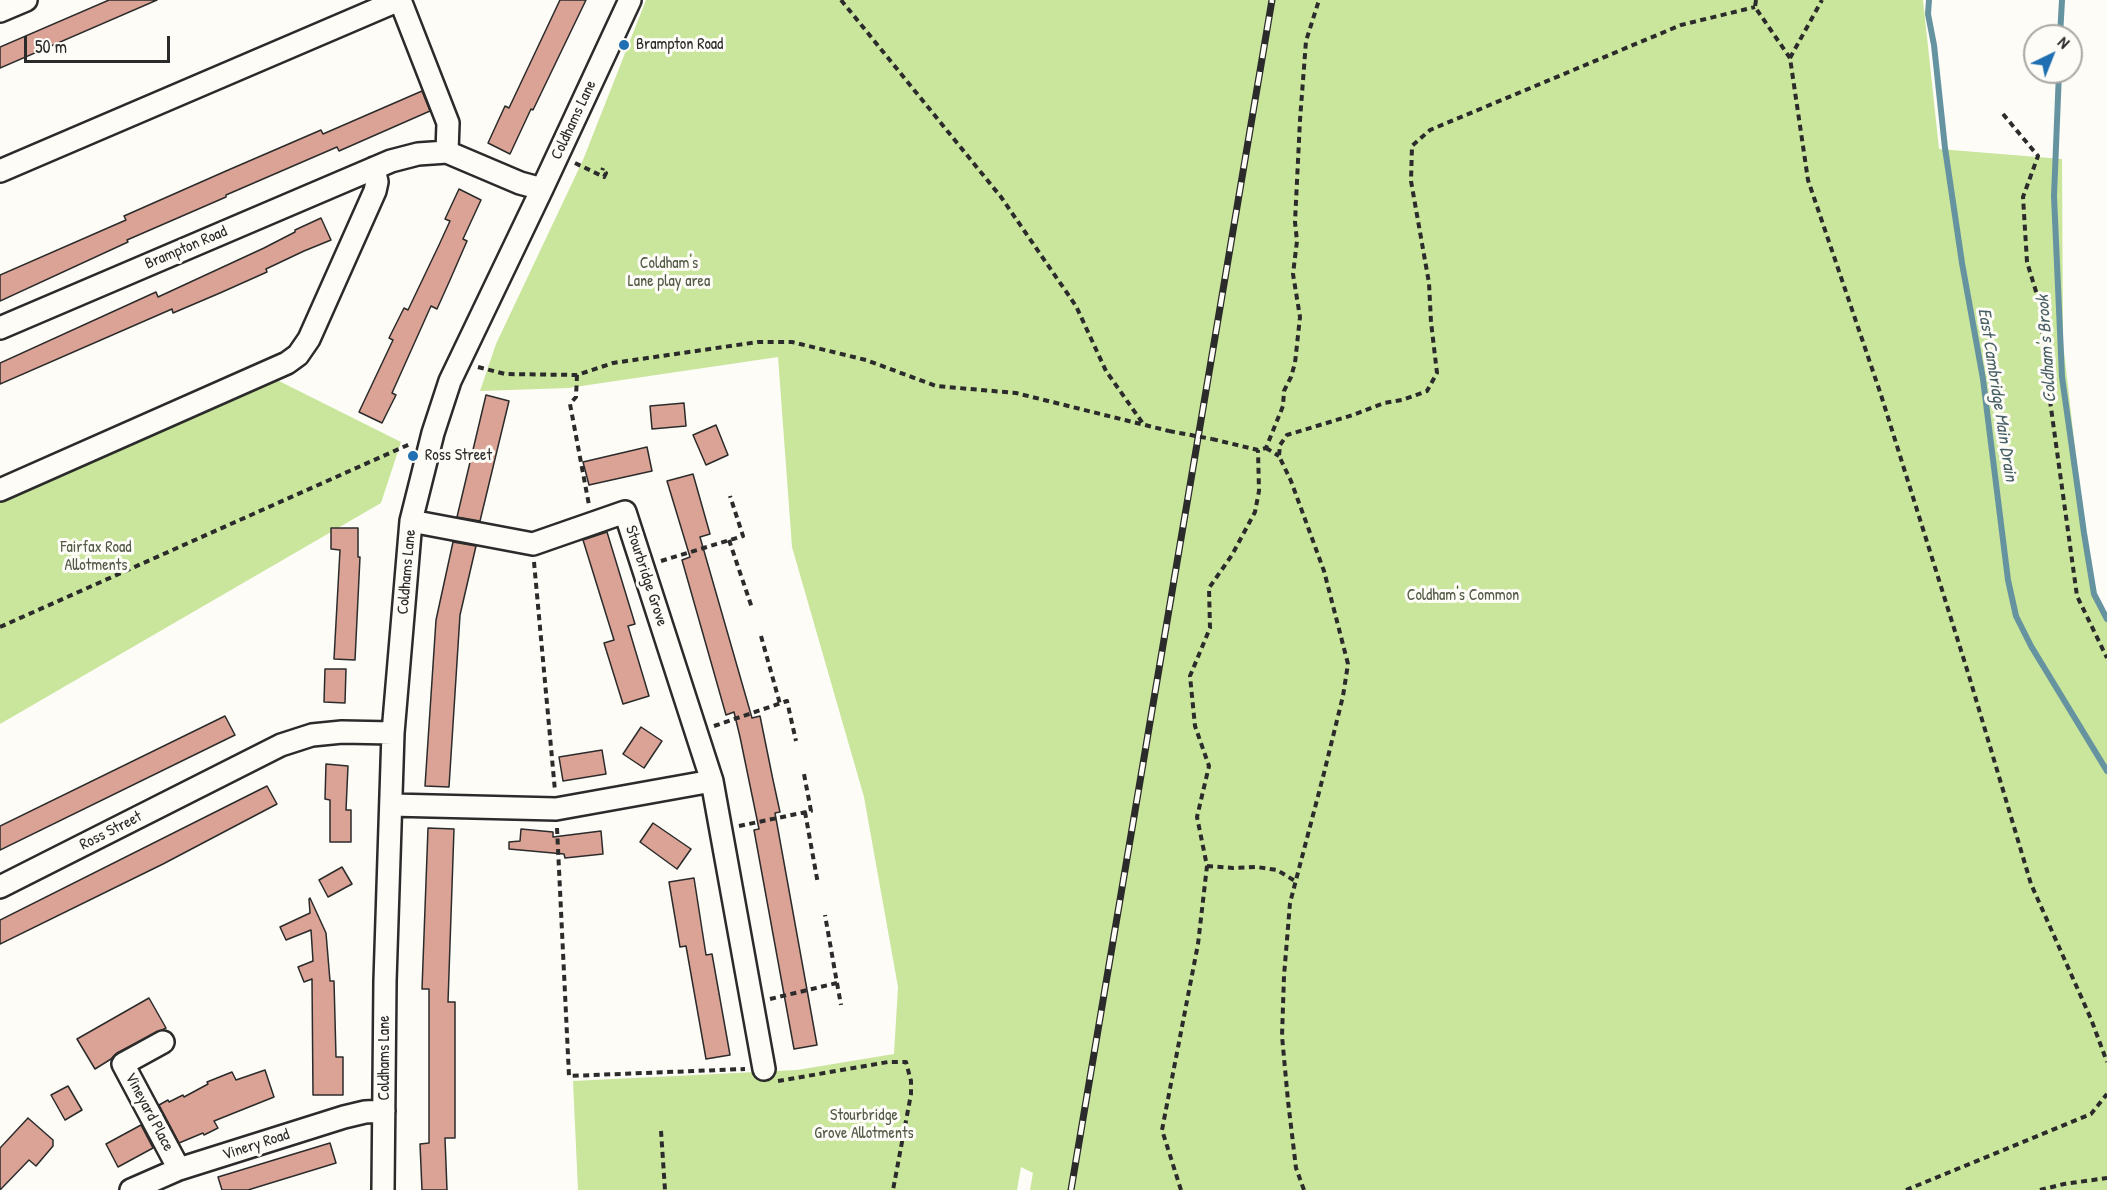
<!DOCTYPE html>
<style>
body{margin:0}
#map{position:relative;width:2107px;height:1190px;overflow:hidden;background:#fdfcf7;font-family:"Patrick Hand",sans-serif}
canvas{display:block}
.north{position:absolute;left:2023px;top:24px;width:60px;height:60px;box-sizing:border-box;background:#fdfcf7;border:2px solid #a9a8a5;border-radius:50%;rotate:43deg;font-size:16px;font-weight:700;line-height:24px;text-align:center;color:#2b2b2b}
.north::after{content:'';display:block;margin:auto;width:21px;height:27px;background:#1f6fb2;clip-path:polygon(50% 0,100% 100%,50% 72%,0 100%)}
.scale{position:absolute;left:24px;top:36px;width:146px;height:27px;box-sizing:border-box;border:3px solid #2b2b2b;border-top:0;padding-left:8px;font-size:18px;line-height:21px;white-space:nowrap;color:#2b2b2b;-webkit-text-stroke:4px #fdfcf7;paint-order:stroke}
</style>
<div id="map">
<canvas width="2107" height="1190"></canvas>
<div class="north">N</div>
<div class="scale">50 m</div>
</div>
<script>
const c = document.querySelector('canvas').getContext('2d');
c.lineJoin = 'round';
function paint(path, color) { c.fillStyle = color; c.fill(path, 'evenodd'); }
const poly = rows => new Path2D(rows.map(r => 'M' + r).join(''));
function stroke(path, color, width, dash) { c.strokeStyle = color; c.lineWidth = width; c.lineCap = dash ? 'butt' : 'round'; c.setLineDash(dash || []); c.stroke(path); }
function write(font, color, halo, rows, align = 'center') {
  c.font = font + ' "Patrick Hand",sans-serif'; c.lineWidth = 6; c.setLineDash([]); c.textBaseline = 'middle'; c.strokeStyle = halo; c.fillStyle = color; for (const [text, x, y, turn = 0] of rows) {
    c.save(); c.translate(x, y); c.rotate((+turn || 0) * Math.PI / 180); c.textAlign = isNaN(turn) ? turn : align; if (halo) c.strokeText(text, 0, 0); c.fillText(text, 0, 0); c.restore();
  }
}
const green = poly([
 [646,0,1923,0,1939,149,2062,159,2063,343,2091,587,2107,619,2107,1190,1030,1190,1033,1173,1021,1167,1017,1190,578,1190,573,1081,797,1070,894,1054,898,987,864,797,792,547,778,357,568,388,480,391,496,344,583,160],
 [269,376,401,442,381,503,0,724,0,495]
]);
const stream = poly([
 [1929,0,1928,14,1934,45,1945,148,1962,263,1983,379,2008,580,2016,616,2031,646,2107,771],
 [2060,36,2062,0],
 [2059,72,2054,196,2062,377,2084,533,2094,594,2107,619]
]);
const building = poly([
 [109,0,157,0,0,68,0,47,109,0],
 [560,0,586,0,533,110,531,109,510,154,488,143,505,106,509,108,560,0],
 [422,91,430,111,339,151,337,147,226,195,226,197,127,240,128,242,0,301,0,275,126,220,124,216,226,171,321,130,323,134,422,91],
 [459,189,481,200,463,239,467,241,450,280,437,309,431,306,392,393,396,395,382,423,359,412,393,340,389,338,404,308,408,310,439,245,450,221,445,219,459,189],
 [321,218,331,240,304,251,266,269,267,272,220,293,173,313,172,309,0,384,0,363,156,292,158,297,264,248,295,232,295,230,321,218],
 [486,395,509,401,480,521,457,517,486,395],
 [684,403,686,426,652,429,650,406,684,403],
 [716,425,728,455,706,465,693,435,716,425],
 [647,447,652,471,589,485,583,462,647,447],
 [693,474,710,534,700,537,752,718,760,716,773,780,780,812,775,813,817,1045,794,1049,754,830,759,829,740,737,734,712,726,715,682,560,690,557,667,481,693,474],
 [331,528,358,528,358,557,360,557,355,660,334,659,340,550,331,549,331,528],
 [607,532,635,624,628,626,649,696,623,704,604,643,614,640,583,540,607,532],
 [453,542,476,546,460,615,449,787,425,786,436,620,453,542],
 [325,669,346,669,345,703,324,702,325,669],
 [225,716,235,735,0,850,0,826,225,716],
 [641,727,662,741,644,768,623,754,641,727],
 [602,750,606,774,563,781,559,757,602,750],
 [326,764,348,766,346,810,351,810,351,842,330,842,330,800,325,799,326,764],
 [267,786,277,804,163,864,0,944,0,920,267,786],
 [653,823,691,849,677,869,640,842,653,823],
 [428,828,454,829,448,1002,455,1002,455,1138,445,1138,447,1190,422,1190,420,1144,429,1143,429,989,422,989,428,828],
 [521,829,553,832,553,837,601,831,603,854,565,858,564,854,509,849,509,842,520,841,521,829],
 [342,867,352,884,328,897,319,880,342,867],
 [694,878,706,955,712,954,730,1055,706,1059,686,946,680,947,669,882,694,878],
 [310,898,326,933,330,981,334,981,336,1057,343,1057,343,1095,313,1095,312,979,304,982,298,967,313,961,311,930,286,940,280,927,310,913,309,899,310,898],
 [149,998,166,1028,117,1053,111,1059,95,1069,77,1039,149,998],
 [265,1070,274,1097,214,1121,218,1128,204,1135,203,1133,179,1143,159,1105,168,1100,169,1102,183,1095,184,1097,208,1084,207,1082,232,1072,236,1080,265,1070],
 [68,1086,82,1110,65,1120,51,1095,68,1086],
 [28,1118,53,1140,53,1146,36,1166,29,1160,0,1190,0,1148,28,1118],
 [141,1125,153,1148,118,1167,106,1144,141,1125],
 [330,1143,336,1163,248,1190,222,1190,218,1177,330,1143]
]);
const path = poly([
 [841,0,1001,197,1076,306,1106,371,1144,425],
 [1756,0,1755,7,1790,58,1808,180,1881,395,1969,676,2031,884,2091,1019,2107,1062],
 [1790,58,1822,0],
 [2003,114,2038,156,2023,197,2027,262,2041,308,2043,350,2077,596,2107,658],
 [575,163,604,177,606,173,602,171,603,168],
 [478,367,505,374,577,375,613,363,758,342,792,342,866,360,936,386,1016,393,1169,431],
 [577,375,576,397,570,404,589,505],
 [1212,439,1258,450,1266,448,1283,406,1284,391,1291,377,1295,363,1300,317,1293,274,1297,241,1295,222,1300,120,1306,41,1319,0],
 [1266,448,1279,456],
 [729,540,752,608],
 [661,561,743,536,730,496],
 [534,562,555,791],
 [0,627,410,444],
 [761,636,780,704],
 [714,726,787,701,796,741],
 [805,812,818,884],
 [739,826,811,811,804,774],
 [557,828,569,1076,745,1069],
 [1207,866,1233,868,1257,867,1277,870,1295,881],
 [837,983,841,1005],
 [770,999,837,983,825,915],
 [778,1081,888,1062,906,1062,911,1081,911,1094,893,1190],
 [661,1131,665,1190],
 [1181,1190,1162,1130,1198,944,1207,866,1197,817,1209,766,1195,726,1190,676,1210,628,1209,588,1232,555,1255,512,1259,491,1258,450],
 [1304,1190,1296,1168,1288,1101,1282,1036,1284,976,1290,903,1323,777,1343,696,1348,664,1324,571,1291,481,1279,456,1280,445,1287,435,1353,415,1384,403,1402,400,1427,391,1437,373,1431,322,1429,283,1411,181,1412,146,1430,130,1681,25,1755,7],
 [1906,1190,2091,1114,2107,1094],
 [2040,1190,2064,1184,2107,1178]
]);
const minor = poly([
 [400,0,448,123,447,152],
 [0,11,26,0],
 [0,171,399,0],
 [0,328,391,161,418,154,447,152,520,183,542,189],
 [0,490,287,363,298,355,309,339,375,191,377,182,374,168],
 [411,521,533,544,625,512,712,781,764,1069],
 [391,805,556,809,712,781],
 [0,887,281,745,312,735,342,732,393,733],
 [163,1042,123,1064,179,1169],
 [131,1190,179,1169,344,1117,365,1112,384,1111],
 [383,1190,385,981,393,733,411,521,433,433,450,381,542,189,630,0]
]);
const rail = poly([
 [1071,1190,1272,0]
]);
const pathBridge = poly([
 [1169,431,1212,439]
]);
const markers = [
 [624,45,6,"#1f6fb2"],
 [413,456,6,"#1f6fb2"]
];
const poiNames = [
 ["Brampton Road",636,45],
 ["Ross Street",425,456]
];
const streetNames = [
 ["Coldhams Lane",574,120,-65],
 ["Brampton Road",186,248,-23],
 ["Coldhams Lane",407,572,-85],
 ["Stourbridge Grove",646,576,72],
 ["Ross Street",111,831,-27],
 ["Coldhams Lane",385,1058,-90],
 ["Vineyard Place",149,1112,62],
 ["Vinery Road",256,1145,-18]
];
const parkNames = [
 ["Coldham's",669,264],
 ["Lane play area",669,282],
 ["Fairfax Road",96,548],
 ["Allotments",96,566],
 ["Coldham's Common",1463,596],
 ["Stourbridge",864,1116],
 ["Grove Allotments",864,1134]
];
const waterNames = [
 ["Coldham's Brook",2047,349,-94],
 ["East Cambridge Main Drain",1997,395,81]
];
paint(green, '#cae59c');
stroke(stream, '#6693a0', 6);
paint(building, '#dba395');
stroke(building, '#2b2b2b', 1.5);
stroke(minor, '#2b2b2b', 26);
stroke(path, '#2b2b2b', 4, [6, 4.5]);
stroke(minor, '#fdfcf7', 21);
stroke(rail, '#2b2b2b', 7);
stroke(rail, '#fdfcf7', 4.5, [14]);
stroke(pathBridge, '#2b2b2b', 4, [6, 4.5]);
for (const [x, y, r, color] of markers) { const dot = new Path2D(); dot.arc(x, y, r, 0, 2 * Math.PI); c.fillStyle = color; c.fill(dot); stroke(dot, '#fdfcf7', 2); }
write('16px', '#2b2b2b', '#fdfcf7', poiNames, 'left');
write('16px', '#2b2b2b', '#fdfcf7', streetNames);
write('16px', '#535a47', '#fdfcf7', parkNames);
write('italic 18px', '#485f66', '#fdfcf7', waterNames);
</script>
